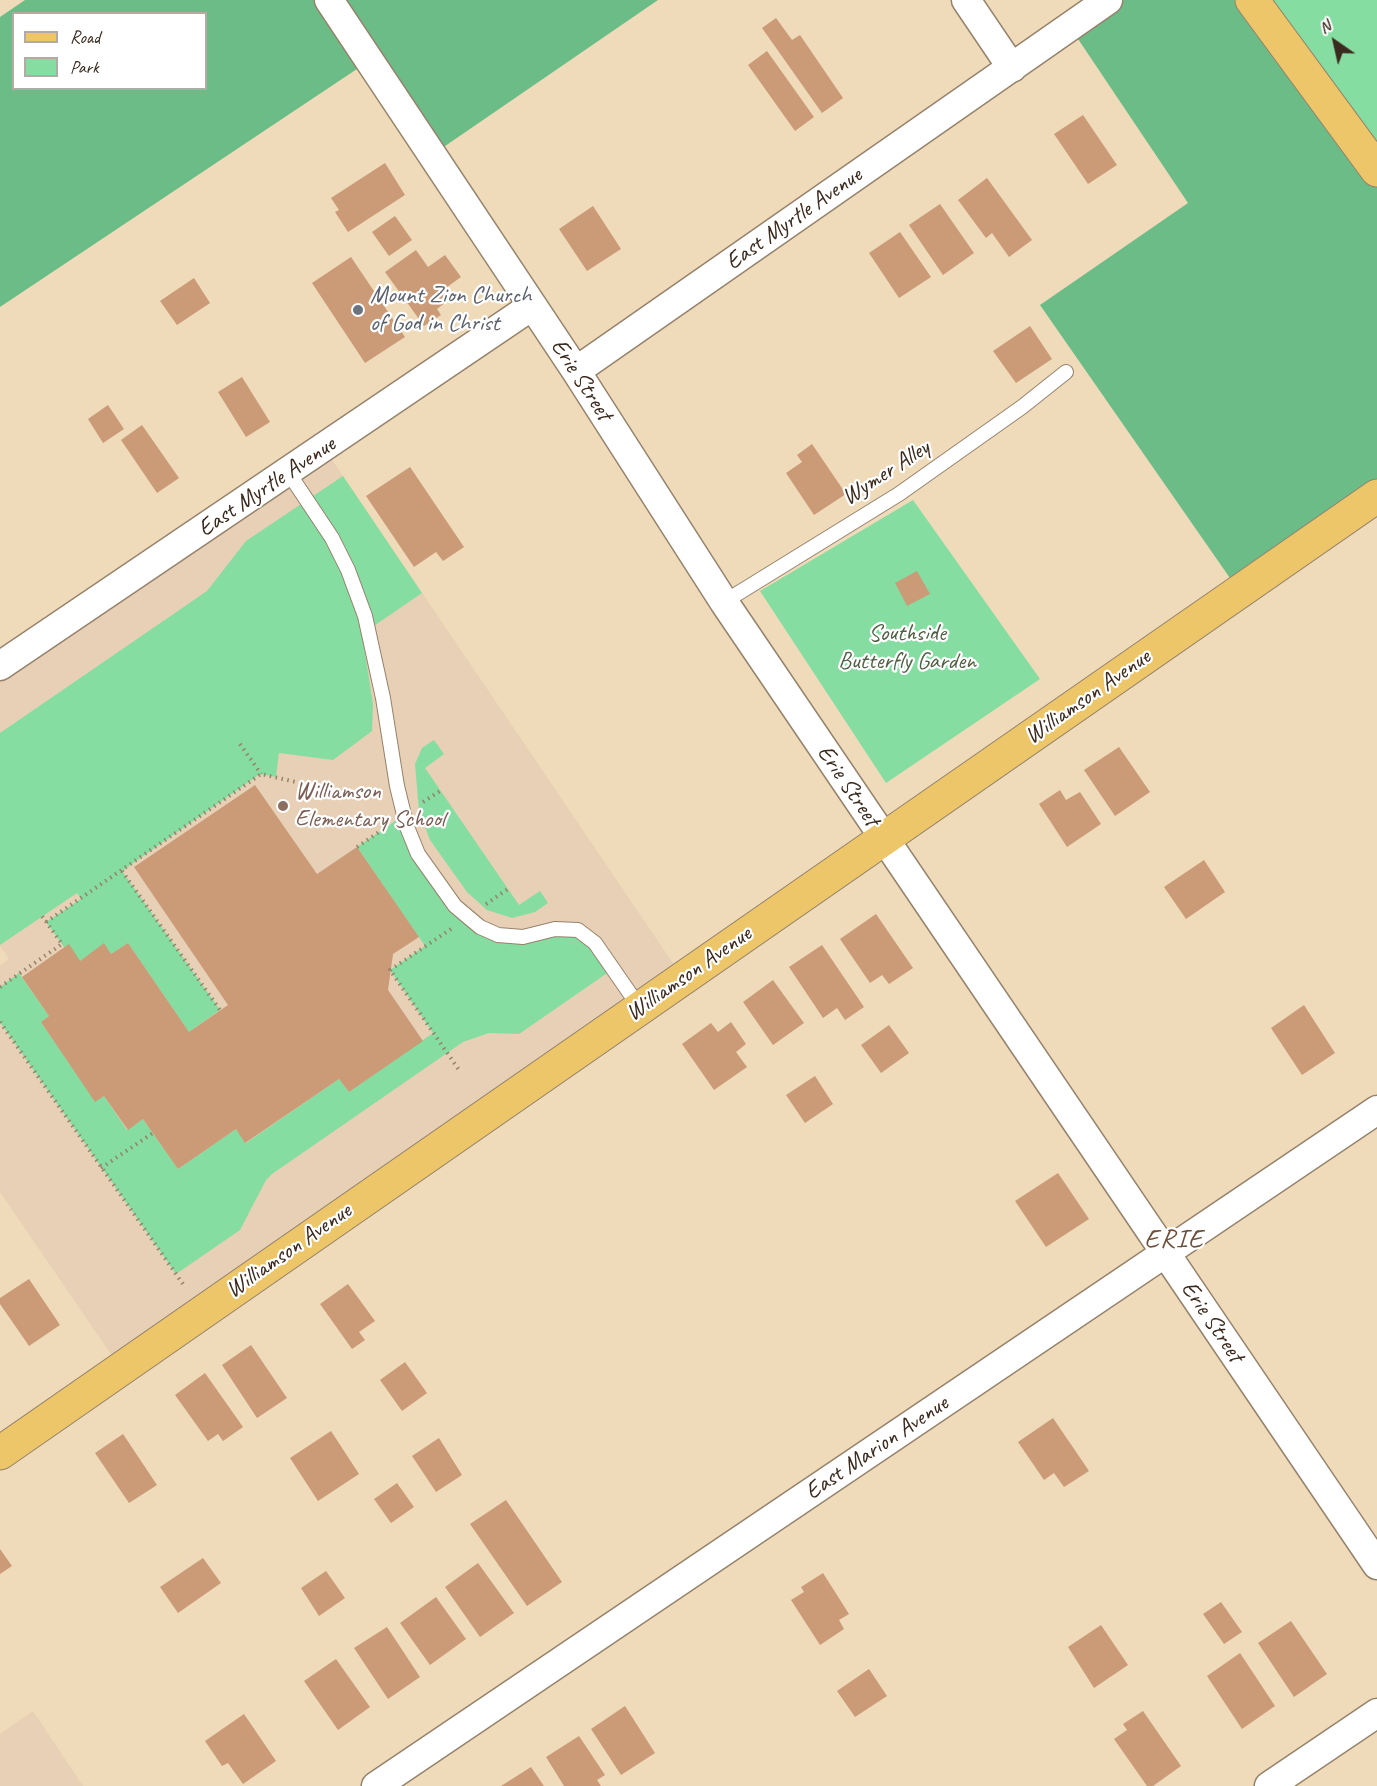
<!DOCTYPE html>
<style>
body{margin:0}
#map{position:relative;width:1377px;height:1786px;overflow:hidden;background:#efdbb9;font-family:Caveat,sans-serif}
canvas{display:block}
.legend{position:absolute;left:12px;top:12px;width:195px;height:78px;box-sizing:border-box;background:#fff;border:2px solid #b1aaa5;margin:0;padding:8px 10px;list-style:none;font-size:18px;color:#3b2a1e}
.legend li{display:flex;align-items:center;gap:12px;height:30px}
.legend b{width:30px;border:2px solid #b1aaa5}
.north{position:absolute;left:1305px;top:12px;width:60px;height:60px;-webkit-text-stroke:4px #fff;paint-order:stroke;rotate:326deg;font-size:16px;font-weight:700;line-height:24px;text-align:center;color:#3b2a1e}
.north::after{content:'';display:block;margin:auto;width:21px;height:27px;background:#3b2a1e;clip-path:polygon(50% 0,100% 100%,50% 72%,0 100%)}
</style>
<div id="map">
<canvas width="1377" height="1786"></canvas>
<ul class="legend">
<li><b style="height:8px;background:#ecc669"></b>Road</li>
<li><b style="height:16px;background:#85dda1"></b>Park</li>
</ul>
<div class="north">N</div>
</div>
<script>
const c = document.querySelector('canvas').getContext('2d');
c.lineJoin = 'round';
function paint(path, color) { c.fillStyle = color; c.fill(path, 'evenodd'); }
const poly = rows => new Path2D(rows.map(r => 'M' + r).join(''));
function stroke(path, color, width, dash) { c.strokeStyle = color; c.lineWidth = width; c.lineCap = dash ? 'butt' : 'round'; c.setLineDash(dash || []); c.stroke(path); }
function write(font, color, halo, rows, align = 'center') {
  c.font = font + ' Caveat,sans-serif'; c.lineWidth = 4.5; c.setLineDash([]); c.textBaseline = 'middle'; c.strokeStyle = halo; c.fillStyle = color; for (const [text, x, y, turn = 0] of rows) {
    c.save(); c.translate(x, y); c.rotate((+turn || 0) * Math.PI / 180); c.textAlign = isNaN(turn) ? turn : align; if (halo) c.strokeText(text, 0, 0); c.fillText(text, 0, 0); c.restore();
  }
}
const built = poly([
 [324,448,683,978,121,1369,0,1192,0,965,9,959,0,946,0,646,9,660],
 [33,1711,83,1786,0,1786,0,1734]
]);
const green = poly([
 [1252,0,1377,0,1377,170],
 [343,476,422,593,362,634,373,704,372,731,333,760,279,753,276,777,260,774,122,871,220,1010,189,1032,128,943,111,954,104,944,80,961,64,947,46,922,81,899,77,893,0,945,0,733,207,591,246,541],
 [913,500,1040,679,886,783,760,591],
 [434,740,444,754,425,768,519,905,540,891,548,903,535,912,512,918,487,910,467,892,430,840,419,811,415,764,422,748],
 [404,815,438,884,498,935,578,930,613,969,519,1034,489,1033,463,1042,272,1174,266,1180,240,1230,176,1274,0,1022,0,987,19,973,49,1016,41,1022,95,1101,104,1096,127,1130,143,1119,178,1169,236,1129,246,1143,339,1079,349,1092,433,1033,390,970,425,946,357,847]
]);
const forest = poly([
 [25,0,658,0,432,155,369,61,0,307,0,17],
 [14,14,206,14,206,88,14,88],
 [1108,0,1252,0,1377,170,1377,496,1239,591,1040,305,1188,203,1070,27]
]);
const building = poly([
 [776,18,792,40,800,35,843,98,822,113,762,28],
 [767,51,814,117,795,131,748,65],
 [1083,115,1117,165,1088,184,1054,134],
 [385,163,405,195,348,232,335,212,339,210,331,198],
 [987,178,1032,240,1009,257,992,233,986,238,958,200],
 [940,204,974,253,943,275,909,225],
 [593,206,621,249,587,271,559,229],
 [395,216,412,240,389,256,372,232],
 [900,232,931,277,899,298,869,253],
 [416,250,428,267,445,255,461,277,443,290,450,299,437,309,441,315,424,326,385,272],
 [351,257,405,337,365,363,312,283],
 [194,278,210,303,177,325,160,301],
 [1030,326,1052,359,1016,383,993,351],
 [242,377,270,422,246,437,218,392],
 [108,405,124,429,103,443,88,419],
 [142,425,179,478,157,493,121,440],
 [812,444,846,494,814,515,786,473,802,462,797,455],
 [410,467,464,547,443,561,436,552,414,567,366,496],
 [917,571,930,594,907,606,895,583],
 [1119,747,1150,792,1115,816,1084,770],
 [255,785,317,874,357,847,419,937,393,954,388,990,423,1041,349,1092,339,1079,245,1143,236,1129,178,1169,143,1119,128,1130,104,1096,95,1102,41,1022,49,1016,22,977,69,944,80,961,104,943,111,954,128,943,189,1032,228,1005,134,867],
 [1060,790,1066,800,1080,792,1101,824,1067,847,1039,804],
 [1204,860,1225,892,1186,919,1164,887],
 [876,914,913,968,889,984,882,975,870,983,840,939],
 [822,945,864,1007,845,1020,837,1008,823,1018,789,967],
 [773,980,804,1023,773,1045,743,1002],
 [1304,1005,1335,1053,1302,1075,1271,1028],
 [731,1022,746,1044,736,1052,747,1067,714,1090,682,1044,711,1023,718,1032],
 [889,1025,909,1053,881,1073,861,1045],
 [815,1076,833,1104,805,1123,786,1095],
 [1058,1173,1089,1219,1046,1247,1015,1201],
 [29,1279,60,1325,29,1346,0,1304,0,1298],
 [348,1284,375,1321,359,1332,365,1340,352,1349,320,1304],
 [251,1345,287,1398,257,1418,222,1365],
 [405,1362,427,1393,402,1411,380,1380],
 [205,1373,243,1427,223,1441,218,1434,208,1441,175,1395],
 [1053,1418,1089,1471,1064,1487,1054,1473,1044,1480,1018,1442],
 [331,1431,359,1474,318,1501,290,1458],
 [123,1434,157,1485,129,1503,95,1453],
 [439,1438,462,1475,436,1492,412,1456],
 [397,1483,414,1507,391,1523,374,1499],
 [506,1500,562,1582,527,1606,470,1524],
 [0,1549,12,1566,0,1574],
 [203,1558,221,1583,178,1613,160,1587],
 [478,1563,514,1613,480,1637,445,1587],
 [326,1571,345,1598,319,1616,301,1588],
 [823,1573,849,1614,839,1620,844,1629,820,1645,791,1600,804,1592,801,1587],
 [436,1597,466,1639,430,1665,400,1623],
 [1221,1602,1242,1632,1224,1644,1203,1614],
 [1291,1621,1327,1674,1294,1697,1258,1643],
 [1101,1625,1128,1665,1094,1688,1068,1647],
 [387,1627,420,1677,388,1699,354,1648],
 [1240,1653,1275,1706,1242,1729,1207,1676],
 [336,1659,370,1707,338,1730,304,1681],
 [869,1669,887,1696,855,1717,837,1691],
 [625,1706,655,1753,621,1775,591,1729],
 [1143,1711,1181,1766,1153,1786,1147,1786,1114,1739,1127,1730,1123,1724],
 [244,1714,276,1761,243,1784,228,1763,222,1766,205,1741],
 [579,1736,605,1775,597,1780,601,1786,564,1786,546,1757],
 [531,1767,544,1786,501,1786]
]);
const path = poly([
 [240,744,261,774],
 [423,802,440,791],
 [357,847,385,828],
 [122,871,220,1010],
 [486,904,508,889],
 [46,922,261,774,300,783],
 [451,929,390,970,459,1070],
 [0,987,62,944,42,916],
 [0,1022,185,1287],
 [101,1168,153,1133]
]);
const lane = poly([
 [288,472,332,538,348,570,365,616,383,698,397,786,407,827,418,854,455,906,480,927,498,935,523,937,555,929,578,930,595,943,640,1008],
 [724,602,899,494,1022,407,1066,372]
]);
const street = poly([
 [329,0,576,371,724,602,1377,1565],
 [966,0,1012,68],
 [576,371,1108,0],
 [0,666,532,306],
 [376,1786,1377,1110],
 [1269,1786,1377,1713]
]);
const primary = poly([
 [0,1453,1377,496]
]);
const highway = poly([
 [1252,0,1377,170]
]);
const markers = [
 [358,310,6,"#6b7280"],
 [283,806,6,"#8d6e63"]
];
const streetNames = [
 ["East Myrtle Avenue",794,219,-35],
 ["Erie Street",581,380,57],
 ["Wymer Alley",886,473,-33],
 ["East Myrtle Avenue",267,487,-34],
 ["Williamson Avenue",1088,697,-35],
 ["Erie Street",848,786,56],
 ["Williamson Avenue",689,974,-35],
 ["Williamson Avenue",289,1251,-35],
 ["Erie Street",1212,1322,56],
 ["East Marion Avenue",877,1448,-34]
];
const worshipNames = [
 ["Mount Zion Church",370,296],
 ["of God in Christ",370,324]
];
const parkNames = [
 ["Southside",907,634],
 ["Butterfly Garden",907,662]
];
const educationNames = [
 ["Williamson",295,792],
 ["Elementary School",295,820]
];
const quarterNames = [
 ["ERIE",1174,1240]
];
paint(built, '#e7d0b5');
paint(green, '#85dda1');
paint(forest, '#6cbc87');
paint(building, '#cb9a77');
stroke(lane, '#95826c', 16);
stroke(street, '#95826c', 31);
stroke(primary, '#95826c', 35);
stroke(highway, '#95826c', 35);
stroke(path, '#95826c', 4, [1.5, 4.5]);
stroke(lane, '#fff', 14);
stroke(street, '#fff', 28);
stroke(primary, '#ecc669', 33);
stroke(highway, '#ecc669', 33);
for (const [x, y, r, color] of markers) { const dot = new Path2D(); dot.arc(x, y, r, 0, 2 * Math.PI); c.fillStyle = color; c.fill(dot); stroke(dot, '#fff', 2); }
write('24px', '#3b2a1e', '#fff', streetNames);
write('24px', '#5b616d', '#fff', worshipNames, 'left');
write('24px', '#516045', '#fff', parkNames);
write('24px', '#785e54', '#fff', educationNames, 'left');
c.letterSpacing = '1.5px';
write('27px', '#6d513d', '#fff', quarterNames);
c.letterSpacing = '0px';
</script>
